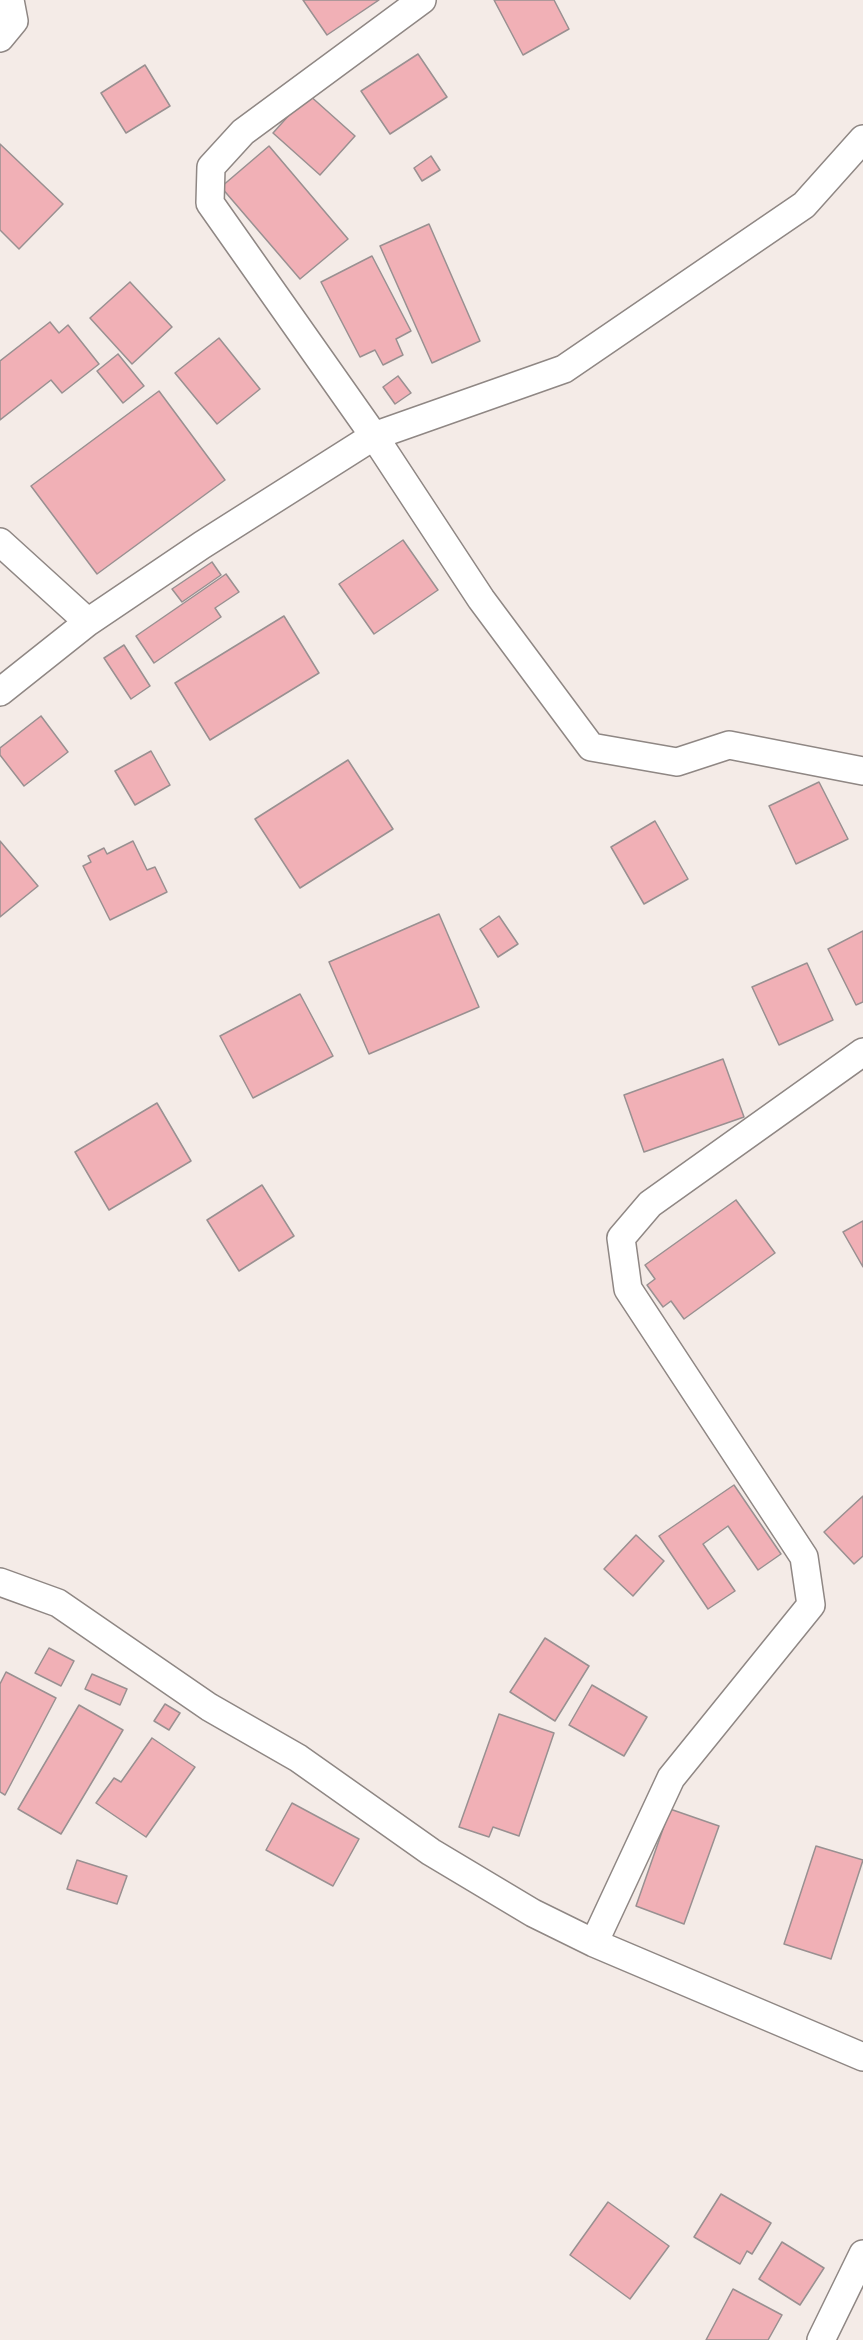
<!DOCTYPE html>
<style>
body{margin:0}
canvas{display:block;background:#f4ebe7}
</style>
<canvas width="863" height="2340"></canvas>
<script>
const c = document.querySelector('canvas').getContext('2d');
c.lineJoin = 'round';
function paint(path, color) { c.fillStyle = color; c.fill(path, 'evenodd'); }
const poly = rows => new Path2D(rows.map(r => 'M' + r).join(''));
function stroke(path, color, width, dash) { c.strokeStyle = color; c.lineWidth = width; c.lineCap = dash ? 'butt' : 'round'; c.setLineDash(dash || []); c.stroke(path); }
const building = poly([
 [303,0,379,0,327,35,303,0],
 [494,0,554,0,569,29,523,55,494,0],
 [418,54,447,97,390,134,361,91,418,54],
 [145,65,170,106,126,133,101,93,145,65],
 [308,94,355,136,320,175,273,133,308,94],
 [0,144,63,204,19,249,0,230,0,144],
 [269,146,348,239,300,279,221,187,269,146],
 [431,156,440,170,422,181,414,168,431,156],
 [429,224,480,341,432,363,380,246,429,224],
 [372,256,411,331,396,339,403,355,383,365,375,350,360,357,321,282,372,256],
 [130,282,172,327,132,364,90,318,130,282],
 [50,322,59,333,68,325,99,364,62,393,51,380,0,420,0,361,50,322],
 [219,338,260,389,217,424,175,373,219,338],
 [118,354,144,386,123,403,97,371,118,354],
 [398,376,411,393,395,404,383,387,398,376],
 [159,391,225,480,97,574,31,486,159,391],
 [403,540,438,590,374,634,339,584,403,540],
 [212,562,221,575,182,602,172,589,212,562],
 [226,574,239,592,215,608,221,617,154,663,136,636,226,574],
 [284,616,319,673,210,740,175,683,284,616],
 [124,645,150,686,131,699,104,658,124,645],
 [41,716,68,752,24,786,0,755,0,748,41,716],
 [151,751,170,785,135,805,115,771,151,751],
 [348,760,393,829,300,888,255,819,348,760],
 [819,782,848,839,796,864,769,806,819,782],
 [655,821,688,879,644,904,611,847,655,821],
 [0,841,38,886,0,917,0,841],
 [133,841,147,870,155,867,167,892,110,920,83,866,91,862,88,856,104,848,107,854,133,841],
 [439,914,479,1007,369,1054,329,962,439,914],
 [499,916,518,944,498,957,480,929,499,916],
 [863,931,863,1002,856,1005,828,949,863,931],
 [807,963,833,1020,779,1045,752,987,807,963],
 [300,994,333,1056,253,1098,220,1036,300,994],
 [723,1059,744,1117,644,1152,624,1095,723,1059],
 [157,1103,191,1161,109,1210,75,1152,157,1103],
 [262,1185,294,1236,239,1271,207,1220,262,1185],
 [736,1200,775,1253,684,1319,671,1301,663,1307,647,1285,655,1279,645,1265,736,1200],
 [863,1221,863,1267,843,1232,863,1221],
 [734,1485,781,1554,758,1570,728,1526,703,1544,735,1591,708,1609,659,1536,734,1485],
 [863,1496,863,1556,854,1564,824,1532,863,1496],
 [636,1535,664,1561,633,1596,604,1569,636,1535],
 [545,1638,589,1666,555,1721,510,1692,545,1638],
 [49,1648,74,1661,61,1686,35,1673,49,1648],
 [6,1672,56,1698,5,1795,0,1792,0,1684,6,1672],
 [92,1674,127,1689,120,1705,85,1689,92,1674],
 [592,1685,647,1717,624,1756,569,1725,592,1685],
 [165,1704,180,1713,169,1730,154,1721,165,1704],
 [79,1705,123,1730,61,1834,18,1809,79,1705],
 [499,1714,554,1733,519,1836,493,1827,489,1837,459,1827,499,1714],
 [152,1738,195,1767,146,1837,96,1803,114,1778,121,1782,152,1738],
 [292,1803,359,1839,333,1886,266,1850,292,1803],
 [670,1809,719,1826,684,1924,636,1906,670,1809],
 [816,1846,863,1860,831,1959,784,1944,816,1846],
 [77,1860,127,1876,117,1904,67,1889,77,1860],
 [721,2194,771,2223,752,2254,747,2251,740,2264,694,2237,721,2194],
 [608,2202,669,2246,630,2299,570,2255,608,2202],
 [782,2242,824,2268,800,2305,759,2279,782,2242],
 [733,2289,782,2315,768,2340,706,2340,733,2289]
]);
const street = poly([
 [422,0,243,132,211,167,210,203,374,436,481,599,591,747,677,762,729,745,863,771],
 [0,38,14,21,10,0],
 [0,542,88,622],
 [0,692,88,622,202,545,374,436,564,369,804,205,863,139],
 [0,1582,58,1603,209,1707,298,1758,431,1852,533,1913,594,1943,863,2057],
 [594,1943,671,1778,811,1605,804,1557,628,1289,621,1238,650,1204,863,1052],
 [821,2340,863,2254]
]);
paint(building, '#f1b0b6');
stroke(building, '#999091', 1.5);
stroke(street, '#8f8784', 30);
stroke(street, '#fff', 27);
</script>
